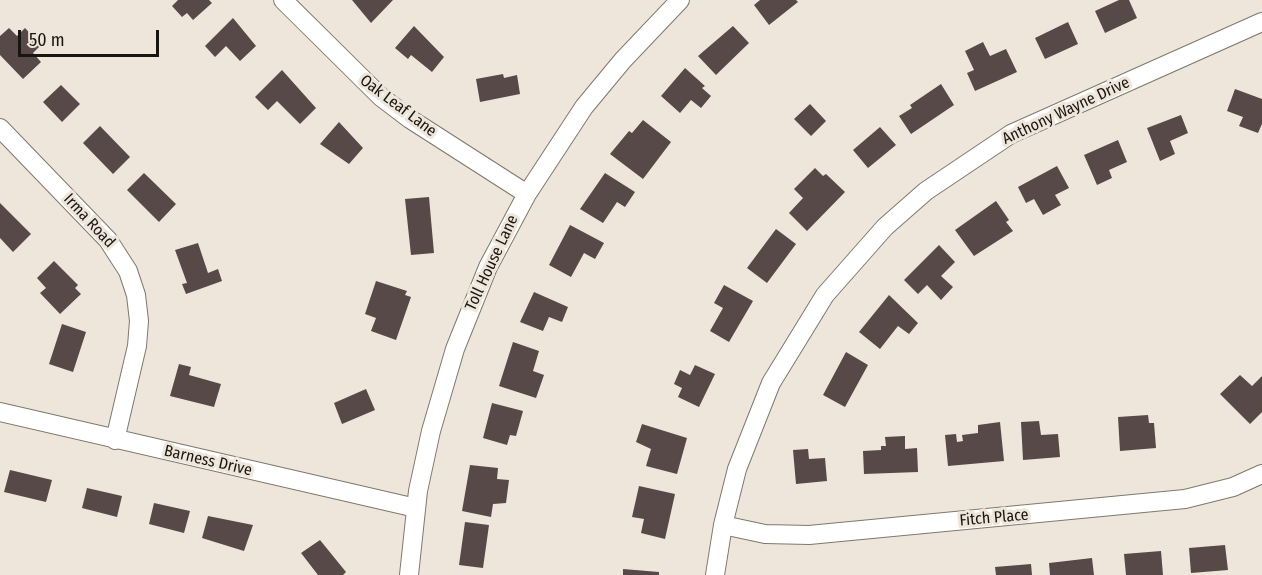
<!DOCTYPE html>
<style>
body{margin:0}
#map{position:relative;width:1262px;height:575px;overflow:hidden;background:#eee6da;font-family:"Fira Sans Condensed",sans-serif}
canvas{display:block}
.scale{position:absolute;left:18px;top:30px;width:141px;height:27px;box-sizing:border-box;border:3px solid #191612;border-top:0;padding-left:8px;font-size:18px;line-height:21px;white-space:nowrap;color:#191612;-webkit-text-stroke:4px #eee6da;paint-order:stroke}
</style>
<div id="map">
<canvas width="1262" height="575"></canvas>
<div class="scale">50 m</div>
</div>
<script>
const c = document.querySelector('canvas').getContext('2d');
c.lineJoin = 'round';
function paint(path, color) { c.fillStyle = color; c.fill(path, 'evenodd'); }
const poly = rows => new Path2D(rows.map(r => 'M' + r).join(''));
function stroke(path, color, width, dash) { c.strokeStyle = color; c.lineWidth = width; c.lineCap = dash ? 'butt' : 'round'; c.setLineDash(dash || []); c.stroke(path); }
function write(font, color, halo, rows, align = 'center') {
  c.font = font + ' "Fira Sans Condensed",sans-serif'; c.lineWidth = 6; c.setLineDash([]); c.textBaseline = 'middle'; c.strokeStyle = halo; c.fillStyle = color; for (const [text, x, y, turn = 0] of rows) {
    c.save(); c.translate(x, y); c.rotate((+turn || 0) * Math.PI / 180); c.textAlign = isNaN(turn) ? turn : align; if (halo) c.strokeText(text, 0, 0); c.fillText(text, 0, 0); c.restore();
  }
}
const building = poly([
 [178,0,209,0,212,3,193,20,187,13,182,17,172,6],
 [352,0,393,0,371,23],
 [760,0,796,0,798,2,769,25,754,5],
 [1119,0,1129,0,1137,18,1105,33,1095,11],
 [233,18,256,46,240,61,226,46,215,57,205,46],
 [1068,22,1078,44,1045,59,1035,38],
 [414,26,444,57,432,72,411,55,408,59,395,48],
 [733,26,749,43,716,75,698,56],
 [9,28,17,36,25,28,41,45,33,53,41,62,23,79,0,55,0,36],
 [983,42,990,56,1006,49,1017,72,975,91,967,73,974,70,965,51],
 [685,68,705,86,702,88,711,96,701,108,691,100,680,113,661,96],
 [282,70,316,108,300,124,277,101,268,110,255,97],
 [503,74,504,78,517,75,520,94,480,102,476,79],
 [941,84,954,105,911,134,899,116,912,108,910,105],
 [61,85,80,104,62,122,43,102],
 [1235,89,1262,99,1262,124,1258,133,1239,126,1243,117,1227,111],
 [810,104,826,121,811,136,794,119],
 [1181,115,1188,133,1170,141,1175,154,1160,161,1147,128],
 [643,120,671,142,643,179,610,154,629,131,632,133],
 [339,122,363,148,349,164,320,144],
 [100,126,130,157,113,174,83,143],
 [880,127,896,145,868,168,853,150],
 [1118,140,1127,162,1109,170,1112,178,1097,185,1084,155],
 [1057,166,1069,188,1055,195,1061,205,1043,215,1034,199,1026,203,1018,187],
 [815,168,823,176,826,174,845,192,807,231,789,213,803,198,794,189],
 [144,173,176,204,159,222,127,190],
 [605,173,635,192,625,207,617,202,603,223,580,209],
 [429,197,434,253,411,255,405,199],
 [996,201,1009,220,1006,222,1013,231,974,256,955,230],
 [0,203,31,234,13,252,0,238],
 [570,225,604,243,595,259,584,253,571,277,549,265],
 [776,229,796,244,767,283,747,268],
 [198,243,208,273,218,269,222,281,186,294,182,284,187,283,175,250],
 [939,245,955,262,941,276,953,287,941,300,927,285,918,294,904,280],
 [54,261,78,285,75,288,81,294,60,314,40,293,46,288,37,278],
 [376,281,407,291,405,295,411,297,396,340,371,331,376,318,365,314],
 [724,285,753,301,729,342,710,331,723,308,714,303],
 [534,292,568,307,562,322,549,317,543,331,520,322],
 [889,295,918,323,909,334,898,326,880,349,859,332],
 [62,324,86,332,73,372,49,364],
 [513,342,539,351,533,371,544,375,536,398,499,386],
 [846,352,868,365,845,407,823,395],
 [179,364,191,367,189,375,221,384,214,407,170,396],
 [695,365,715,374,699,407,678,397,682,388,674,384,680,370,690,375],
 [1240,375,1252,386,1262,376,1262,412,1250,424,1220,394],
 [366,389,375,410,342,424,334,403],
 [492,403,523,411,516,436,510,435,507,445,483,438],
 [1148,415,1149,423,1154,423,1156,448,1120,451,1118,417],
 [1039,421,1041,435,1058,434,1060,457,1023,460,1021,422],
 [1000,422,1004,461,948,466,945,435,956,434,957,442,963,441,962,435,978,433,978,425],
 [642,424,687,438,677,474,646,466,651,449,636,442],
 [905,436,905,449,917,448,918,472,864,474,863,451,881,450,881,446,886,446,885,437],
 [808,449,809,459,825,458,827,481,796,484,793,450],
 [470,465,498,468,497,479,509,480,506,503,493,504,491,517,462,511],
 [10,470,52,480,46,502,4,492],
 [639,486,675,494,665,539,641,533,644,519,632,517],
 [87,488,122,496,117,517,82,508],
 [154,503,190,511,184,533,149,524],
 [208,516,253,525,244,551,202,538],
 [465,522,489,525,483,568,459,565],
 [320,540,346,572,343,575,318,575,301,553],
 [1225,545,1228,570,1191,573,1189,548],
 [1161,551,1163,575,1126,575,1124,554],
 [1092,558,1094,575,1050,575,1049,563],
 [1031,564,1032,575,996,575,995,567],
 [623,569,659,572,659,575,623,575]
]);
const street = poly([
 [283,0,381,97,410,119,527,194],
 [0,128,108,240,128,271,136,295,139,321,137,346,115,440],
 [0,412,416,508],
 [723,525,765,534,809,535,1185,499,1233,487,1262,474],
 [409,575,418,491,431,431,455,349,488,267,527,194,584,107,623,60,680,0],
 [715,575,723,525,737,469,771,383,825,295,885,227,926,191,1011,134,1262,22]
]);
const streetNames = [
 ["Oak Leaf Lane",398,106,37],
 ["Anthony Wayne Drive",1066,111,-25],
 ["Irma Road",89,221,47],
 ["Toll House Lane",492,263,-65],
 ["Barness Drive",208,461,13],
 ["Fitch Place",994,518,-5]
];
paint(building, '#574947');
stroke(street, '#7f786d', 20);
stroke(street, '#fff', 18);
write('16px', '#191612', '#eee6da', streetNames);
</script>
